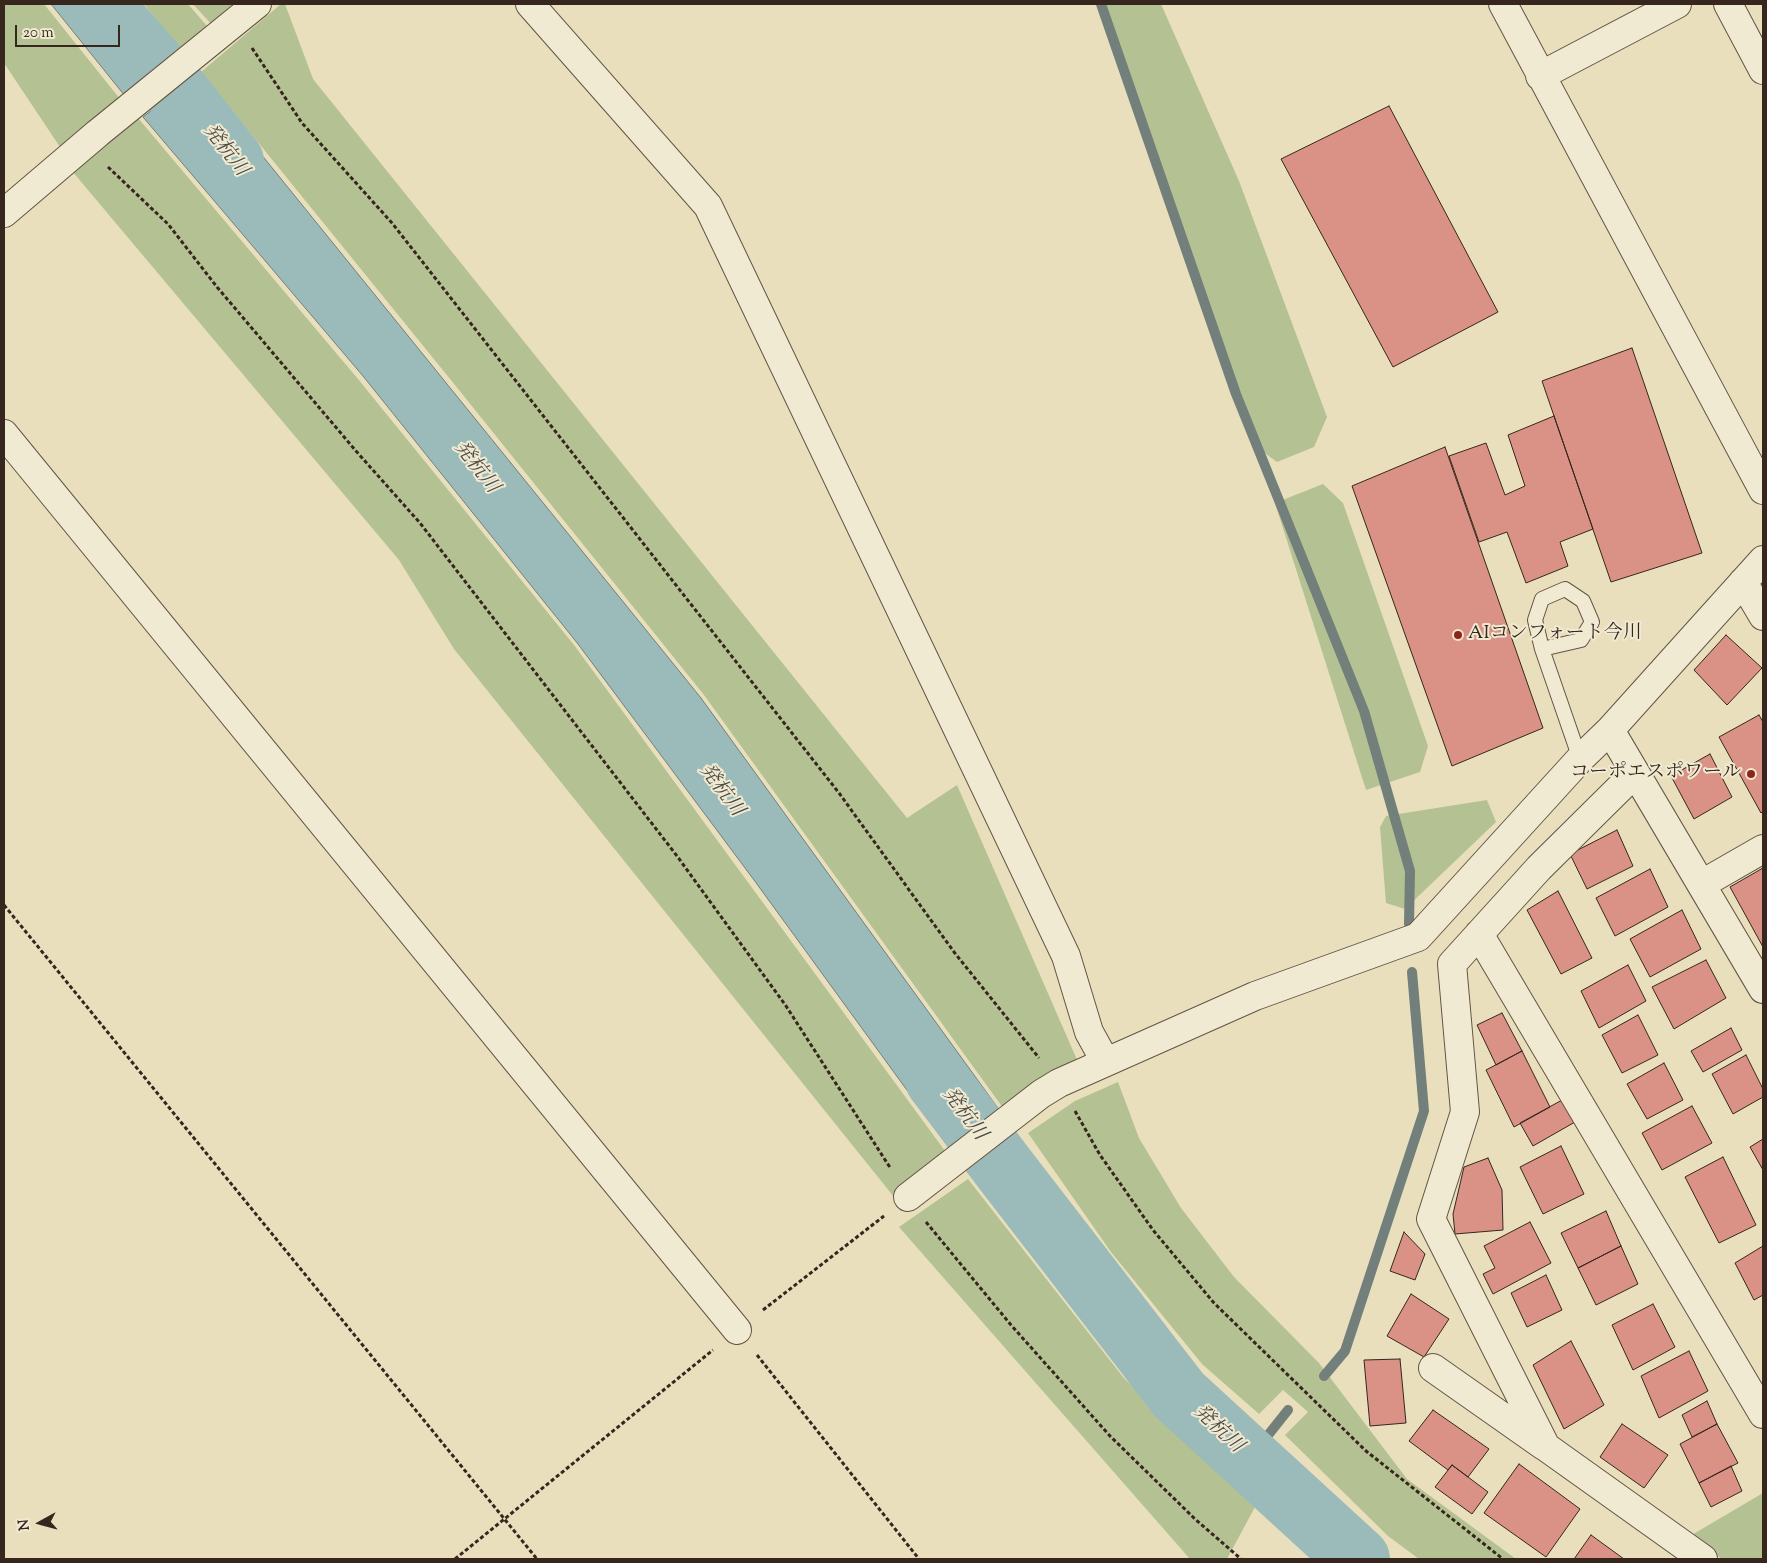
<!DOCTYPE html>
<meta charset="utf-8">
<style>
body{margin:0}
#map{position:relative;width:1767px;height:1563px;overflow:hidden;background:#e9dfbc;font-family:"Sorts Mill Goudy",serif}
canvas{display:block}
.frame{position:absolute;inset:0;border:5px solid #36261e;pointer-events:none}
.north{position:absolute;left:15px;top:1498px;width:50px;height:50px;-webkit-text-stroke:4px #f1ead3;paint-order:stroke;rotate:263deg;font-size:14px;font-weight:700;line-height:20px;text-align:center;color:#36261e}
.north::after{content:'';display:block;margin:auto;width:18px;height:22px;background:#36261e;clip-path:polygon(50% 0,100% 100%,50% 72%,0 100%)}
.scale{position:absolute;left:15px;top:25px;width:105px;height:22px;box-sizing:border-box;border:2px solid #36261e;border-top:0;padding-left:6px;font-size:15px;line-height:18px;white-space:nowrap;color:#36261e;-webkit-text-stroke:4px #f1ead3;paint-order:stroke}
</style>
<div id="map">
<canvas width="1767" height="1563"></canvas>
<div class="frame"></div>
<div class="north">N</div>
<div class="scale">20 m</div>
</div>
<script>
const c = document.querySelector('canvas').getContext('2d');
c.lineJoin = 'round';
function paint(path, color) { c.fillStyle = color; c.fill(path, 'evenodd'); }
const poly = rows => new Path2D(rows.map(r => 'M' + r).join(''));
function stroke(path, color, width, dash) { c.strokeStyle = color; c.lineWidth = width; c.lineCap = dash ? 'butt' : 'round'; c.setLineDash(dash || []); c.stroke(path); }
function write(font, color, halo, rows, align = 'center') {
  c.font = font + ' "Sorts Mill Goudy","Noto Serif JP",serif'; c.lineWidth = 4; c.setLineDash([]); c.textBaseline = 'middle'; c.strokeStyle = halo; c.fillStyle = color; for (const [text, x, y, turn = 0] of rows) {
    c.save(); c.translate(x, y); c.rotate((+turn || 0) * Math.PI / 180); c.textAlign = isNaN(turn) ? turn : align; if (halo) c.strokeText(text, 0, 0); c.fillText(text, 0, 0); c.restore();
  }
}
const green = poly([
 [4,4,44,4,124,104,62,150,4,63],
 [144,4,188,4,213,33,185,56],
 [193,4,240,4,212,25],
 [281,4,285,4,313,79,907,818,957,785,1078,1062,1006,1112,704,695,459,390,201,72],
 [1106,4,1161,4,1239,181,1327,417,1314,447,1277,462,1258,448],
 [138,118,358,379,574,645,948,1155,894,1197,454,649,399,560,72,171],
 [1323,484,1343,503,1428,746,1420,772,1366,790,1275,503],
 [1487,800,1496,822,1405,909,1386,903,1380,827,1386,816],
 [1118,1082,1139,1138,1181,1208,1234,1277,1319,1363,1407,1479,1516,1559,1419,1559,1388,1536,1285,1435,1308,1412,1283,1390,1259,1414,1202,1364,1111,1252,1028,1133,1075,1101],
 [968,1179,1123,1377,1255,1507,1227,1559,1190,1559,899,1227],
 [1763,1493,1763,1559,1722,1559,1690,1536]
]);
const water = poly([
 [51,4,136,4,181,60,129,101,51,4],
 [197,75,701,698,1003,1115,952,1152,754,880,578,644,363,376,143,117,197,75]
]);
const stream = poly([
 [1101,4,1236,394,1364,711,1410,871,1409,924],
 [1324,1376,1345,1351,1424,1111,1412,972],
 [1249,1459,1288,1410]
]);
const river = poly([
 [101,4,179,94,232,161],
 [937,1080,1006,1171,1179,1395,1358,1559]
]);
const building = poly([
 [1389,106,1498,312,1393,367,1281,159,1389,106],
 [1632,348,1702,553,1611,582,1542,381,1632,348],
 [1554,416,1593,529,1560,542,1568,566,1526,583,1507,532,1479,542,1449,456,1486,443,1505,495,1525,486,1508,435,1554,416],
 [1445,447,1543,728,1452,766,1352,486,1445,447],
 [1726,635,1762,668,1727,705,1694,670,1726,635],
 [1759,715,1763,722,1763,811,1761,813,1719,737,1759,715],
 [1710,754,1732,797,1694,819,1671,776,1710,754],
 [1617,830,1633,866,1587,889,1570,854,1617,830],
 [1763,868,1763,947,1730,887,1763,868],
 [1650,869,1668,907,1615,936,1596,898,1650,869],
 [1558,891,1592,958,1561,974,1527,910,1558,891],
 [1682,910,1701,949,1650,977,1630,939,1682,910],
 [1706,960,1726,998,1674,1029,1652,987,1706,960],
 [1628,965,1646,1001,1599,1028,1581,991,1628,965],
 [1502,1013,1522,1051,1496,1065,1477,1025,1502,1013],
 [1638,1015,1658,1055,1622,1073,1602,1035,1638,1015],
 [1731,1028,1742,1050,1703,1072,1691,1051,1731,1028],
 [1522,1051,1550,1107,1514,1127,1486,1070,1522,1051],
 [1746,1055,1763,1089,1763,1097,1733,1114,1712,1074,1746,1055],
 [1664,1063,1683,1100,1647,1119,1627,1084,1664,1063],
 [1564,1099,1575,1122,1533,1146,1520,1123,1564,1099],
 [1692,1106,1712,1143,1662,1170,1642,1133,1692,1106],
 [1763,1139,1763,1170,1750,1147,1763,1139],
 [1561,1146,1584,1194,1543,1214,1520,1167,1561,1146],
 [1723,1157,1756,1225,1719,1243,1685,1177,1723,1157],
 [1488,1158,1502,1190,1503,1230,1455,1234,1453,1214,1464,1167,1488,1158],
 [1606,1211,1621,1246,1578,1268,1561,1233,1606,1211],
 [1530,1222,1551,1263,1493,1294,1483,1274,1495,1268,1484,1246,1530,1222],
 [1404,1232,1425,1254,1415,1280,1390,1271,1404,1232],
 [1621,1246,1638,1284,1596,1305,1578,1268,1621,1246],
 [1763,1246,1763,1295,1754,1300,1735,1263,1763,1246],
 [1546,1275,1562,1310,1527,1327,1511,1293,1546,1275],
 [1411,1294,1449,1319,1424,1357,1387,1336,1411,1294],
 [1653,1304,1675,1347,1633,1370,1612,1325,1653,1304],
 [1571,1341,1604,1405,1564,1429,1533,1365,1571,1341],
 [1689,1351,1708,1391,1659,1418,1641,1376,1689,1351],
 [1400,1359,1406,1423,1370,1426,1364,1360,1400,1359],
 [1707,1401,1717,1424,1692,1437,1682,1415,1707,1401],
 [1433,1410,1489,1449,1468,1477,1452,1465,1448,1470,1409,1441,1433,1410],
 [1622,1424,1668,1455,1644,1488,1600,1457,1622,1424],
 [1717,1424,1738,1463,1699,1483,1680,1444,1717,1424],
 [1519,1464,1580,1509,1546,1557,1484,1513,1519,1464],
 [1452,1465,1488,1492,1472,1514,1435,1487,1452,1465],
 [1731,1466,1742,1491,1711,1507,1699,1483,1731,1466],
 [1591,1535,1624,1559,1574,1559,1591,1535]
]);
const path = poly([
 [252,48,302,123,392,223,839,793,954,952,1039,1058],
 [108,167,168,224,217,287,356,451,420,523,677,856,786,1006,891,1169],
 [4,905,537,1559],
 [1075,1111,1100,1155,1153,1230,1214,1303,1366,1451,1503,1559],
 [926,1222,1011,1325,1110,1436,1195,1519,1241,1559],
 [763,1310,884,1216],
 [757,1355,919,1559],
 [455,1559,713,1350]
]);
const service = poly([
 [1542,649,1581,640,1592,622,1583,601,1565,589,1542,599,1535,620,1542,649,1580,759]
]);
const minor = poly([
 [530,4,708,206,1066,956,1089,1032,1105,1061],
 [1503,4,1763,490],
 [1728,4,1763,70],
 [1540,76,1677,4],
 [4,213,98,133,257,4],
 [4,434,737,1330],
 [1743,582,1763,616],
 [1610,730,1763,989],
 [1634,774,1539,868,1452,964,1465,1112,1431,1219,1546,1447,1703,1559],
 [1702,884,1763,849],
 [1479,934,1763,1414],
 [908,1197,1041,1094,1059,1083,1255,996,1418,937,1580,759,1610,730,1763,560],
 [1433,1368,1544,1446]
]);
const markers = [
 [1458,635,5,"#8f2418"],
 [1751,774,5,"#8f2418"]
];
const poiNames = [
 ["AIコンフォート今川",1468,635],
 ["コーポエスポワール",1741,774,"right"]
];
const waterNames = [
 ["発杭川",224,151,52],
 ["発杭川",475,468,52],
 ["発杭川",720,791,53],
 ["発杭川",963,1115,53],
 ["発杭川",1217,1430,43]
];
paint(green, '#b4c293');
paint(water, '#9abbb9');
stroke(water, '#727f7b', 1);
stroke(stream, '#727f7b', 10);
stroke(river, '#9abbb9', 64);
paint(building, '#d99285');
stroke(building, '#36261e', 1);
stroke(service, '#635446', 16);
stroke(minor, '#635446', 30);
stroke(path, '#36261e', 3, [4, 2.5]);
stroke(service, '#f1ead3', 14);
stroke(minor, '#f1ead3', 28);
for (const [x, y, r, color] of markers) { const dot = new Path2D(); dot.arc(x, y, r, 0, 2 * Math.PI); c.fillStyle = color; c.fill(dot); stroke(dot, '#f1ead3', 2); }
write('19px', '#36261e', '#f1ead3', poiNames, 'left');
write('italic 20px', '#4f4b45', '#f1ead3', waterNames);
</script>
